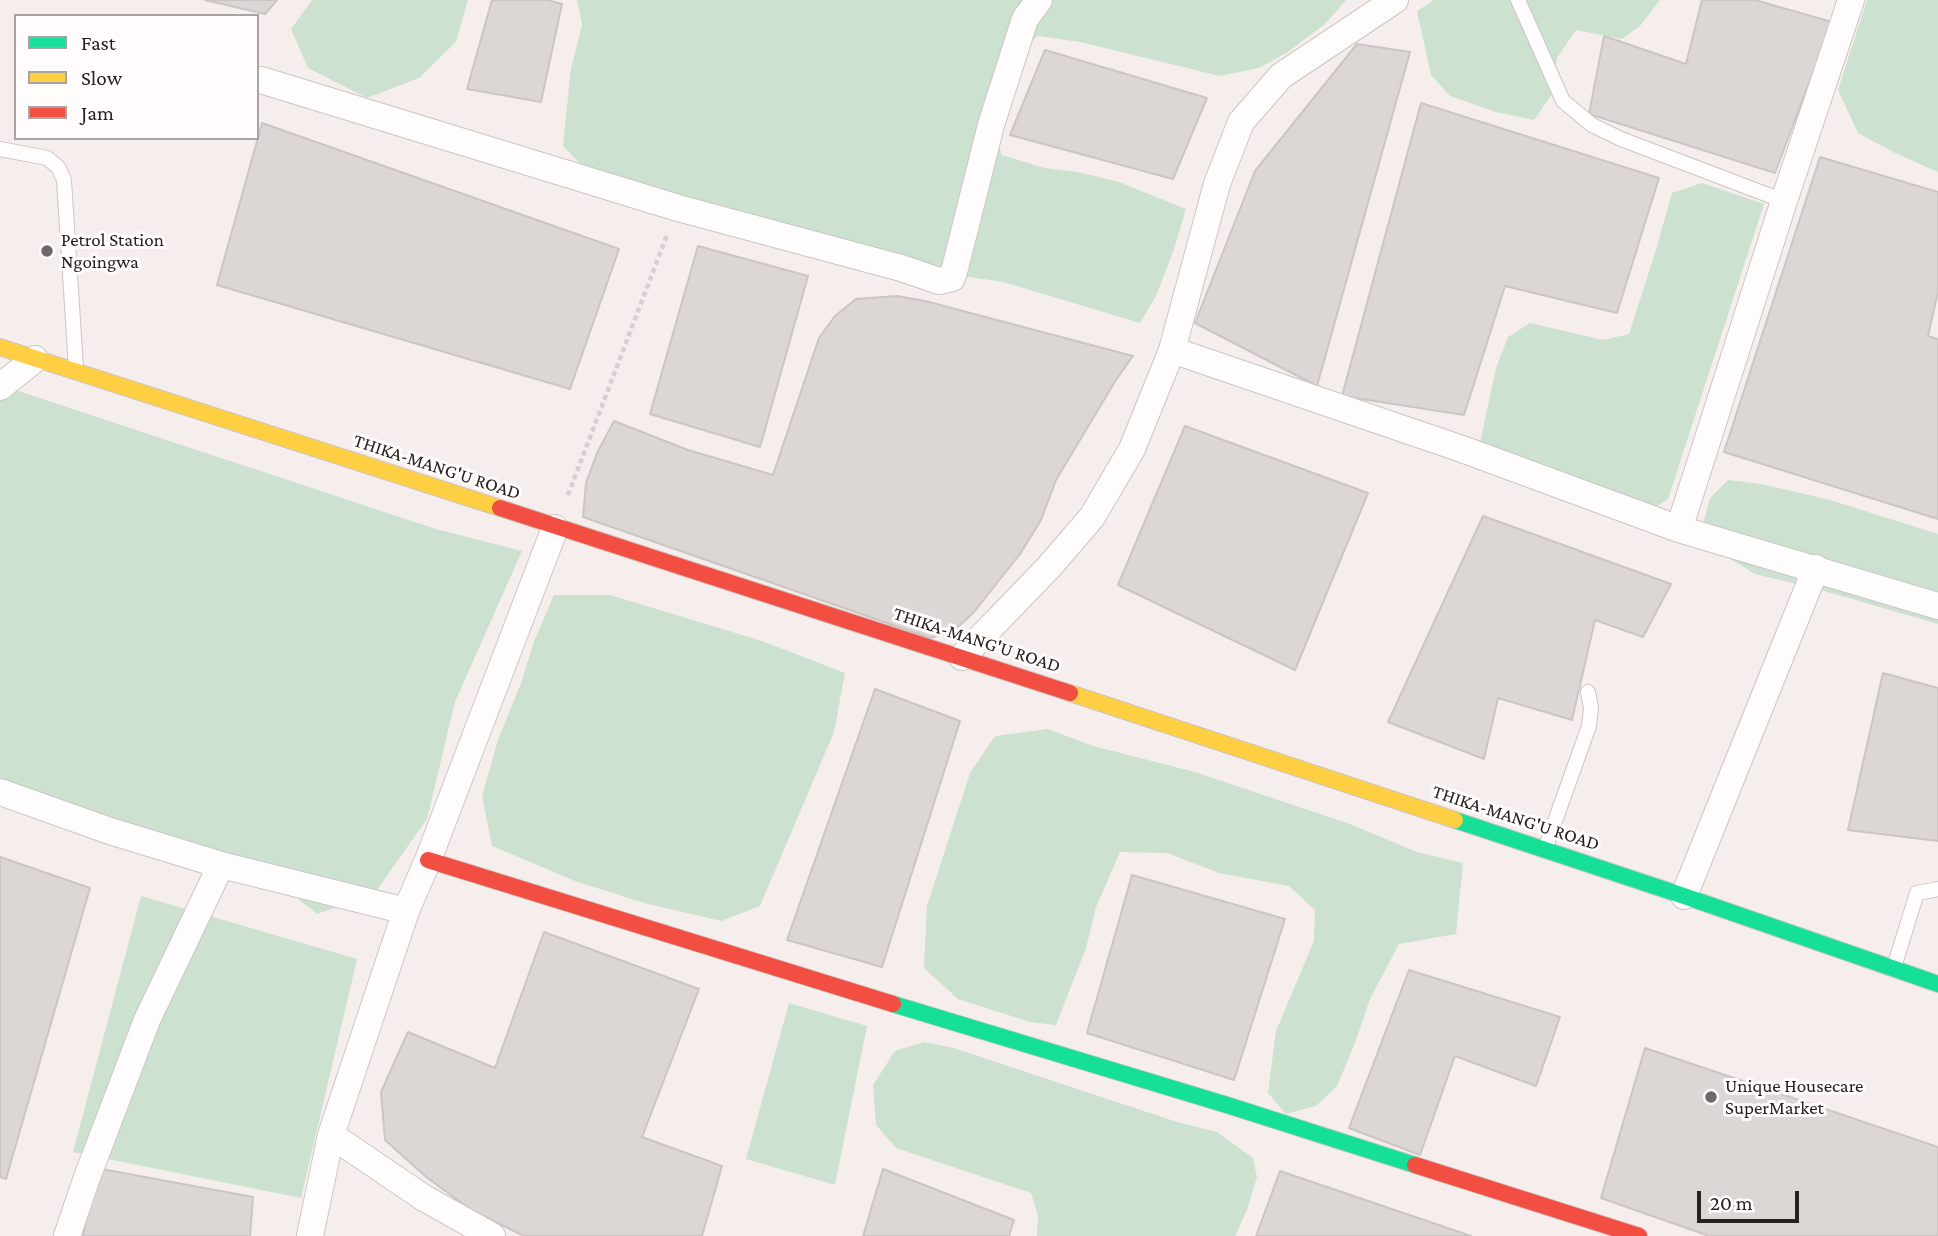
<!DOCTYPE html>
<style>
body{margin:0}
#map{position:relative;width:1938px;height:1236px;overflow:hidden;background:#f5eeec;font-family:"Crimson Pro",serif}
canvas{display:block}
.legend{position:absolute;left:14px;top:14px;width:245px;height:126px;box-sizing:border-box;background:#fffcfb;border:2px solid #a8a4a3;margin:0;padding:9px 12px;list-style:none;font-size:21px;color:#25211f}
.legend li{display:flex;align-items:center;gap:14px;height:35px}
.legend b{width:35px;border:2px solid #a8a4a3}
.scale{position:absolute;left:1697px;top:1191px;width:102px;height:32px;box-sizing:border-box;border:4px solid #25211f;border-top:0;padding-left:9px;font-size:21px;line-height:24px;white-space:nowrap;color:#25211f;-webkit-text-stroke:5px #fffcfb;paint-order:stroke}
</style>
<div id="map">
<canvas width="1938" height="1236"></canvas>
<ul class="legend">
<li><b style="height:9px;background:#16e098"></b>Fast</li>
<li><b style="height:9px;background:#ffcf43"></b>Slow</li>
<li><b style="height:9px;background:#f24e42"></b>Jam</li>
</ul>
<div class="scale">20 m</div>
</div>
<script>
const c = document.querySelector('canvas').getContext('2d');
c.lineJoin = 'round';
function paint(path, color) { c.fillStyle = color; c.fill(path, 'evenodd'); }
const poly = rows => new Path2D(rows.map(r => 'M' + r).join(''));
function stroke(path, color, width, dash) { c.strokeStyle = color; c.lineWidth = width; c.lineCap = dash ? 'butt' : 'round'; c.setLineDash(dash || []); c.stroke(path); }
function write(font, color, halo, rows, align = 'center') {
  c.font = font + ' "Crimson Pro",serif'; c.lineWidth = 6; c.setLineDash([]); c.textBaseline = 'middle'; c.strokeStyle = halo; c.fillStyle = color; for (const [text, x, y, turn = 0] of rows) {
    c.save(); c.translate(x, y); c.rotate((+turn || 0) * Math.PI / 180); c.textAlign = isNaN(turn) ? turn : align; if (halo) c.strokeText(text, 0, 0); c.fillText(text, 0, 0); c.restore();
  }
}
const green = poly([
 [312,0,468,0,456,42,419,78,367,98,308,68,291,29],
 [577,0,1346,0,1325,24,1288,52,1259,68,1220,76,1080,42,1038,36,1018,50,991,128,1002,155,1044,168,1078,172,1119,182,1186,209,1173,252,1156,296,1140,323,1003,282,937,272,595,179,563,146,571,68,582,25],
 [1434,0,1660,0,1640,26,1622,39,1576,30,1557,58,1553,93,1534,120,1496,112,1450,96,1431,75,1417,11],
 [1867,0,1938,0,1938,172,1895,153,1858,133,1838,90],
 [1702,183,1764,204,1668,499,1636,520,1478,452,1496,368,1508,337,1530,323,1603,340,1629,334,1655,253,1672,193],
 [0,385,436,529,522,551,455,702,427,819,374,894,317,914,258,867,95,831,25,787,0,778],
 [1728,480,1761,484,1830,500,1938,534,1938,624,1821,590,1755,574,1713,548,1703,524,1710,498],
 [554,595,610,595,762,641,845,673,834,732,760,906,721,921,644,903,575,881,492,846,482,796,498,740,521,683,535,639],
 [1048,729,1093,746,1195,772,1350,824,1417,852,1463,863,1456,934,1399,944,1370,999,1355,1043,1337,1086,1316,1106,1286,1114,1268,1093,1276,1031,1314,941,1315,910,1289,886,1219,873,1167,853,1120,852,1096,907,1086,948,1056,1025,1030,1022,958,999,924,968,927,906,970,773,995,736],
 [141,896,357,959,301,1198,73,1152],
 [789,1003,867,1026,835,1185,746,1159],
 [924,1042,954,1048,1177,1122,1217,1132,1253,1158,1257,1177,1247,1210,1235,1236,1037,1236,1038,1216,1031,1193,896,1148,876,1125,873,1085,895,1051]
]);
const building = poly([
 [205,0,277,0,265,14,205,0],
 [492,0,548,0,562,4,541,102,467,89,492,0],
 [1702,0,1755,0,1832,22,1775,173,1589,114,1604,36,1686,64,1702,0],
 [1357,44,1410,52,1317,386,1195,323,1255,171,1357,44],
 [1045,50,1207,98,1173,179,1010,135,1045,50],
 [1421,103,1659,178,1617,313,1505,286,1464,415,1342,396,1421,103],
 [262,123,619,249,570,389,217,285,262,123],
 [1820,157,1938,192,1938,292,1928,336,1938,339,1938,519,1724,452,1820,157],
 [698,246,808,276,760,447,650,414,698,246],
 [897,296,925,301,1133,356,1116,380,1056,480,1041,520,1020,554,974,612,956,629,930,638,583,517,586,483,597,453,614,421,688,450,773,475,819,338,835,316,856,299,897,296],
 [1185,426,1368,493,1295,670,1118,585,1185,426],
 [1483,516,1671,584,1643,637,1595,620,1572,720,1498,698,1484,759,1388,722,1483,516],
 [1883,673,1938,688,1938,841,1848,830,1883,673],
 [875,689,960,721,882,967,787,940,875,689],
 [0,857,90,888,6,1179,0,1177,0,857],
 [1132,875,1285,919,1234,1080,1087,1033,1132,875],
 [544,932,699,989,642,1137,722,1166,702,1236,524,1236,471,1210,425,1176,385,1140,381,1092,408,1032,495,1068,544,932],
 [1409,970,1560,1017,1536,1086,1455,1056,1420,1155,1349,1128,1409,970],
 [1645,1048,1938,1147,1938,1236,1709,1236,1601,1198,1645,1048],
 [96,1168,253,1197,250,1236,83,1236,96,1168],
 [883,1169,1014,1220,1009,1236,863,1236,883,1169],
 [1280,1171,1471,1236,1256,1236,1280,1171]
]);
const path = poly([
 [568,495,667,235]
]);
const lane = poly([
 [1518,0,1563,101,1592,125,1621,139,1784,201],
 [0,149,47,158,58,167,64,180,76,368],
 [1545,849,1589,726,1591,708,1588,692],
 [1894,967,1917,893,1938,889]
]);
const street = poly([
 [261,80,678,208,901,268,939,281,952,278,954,272,991,125,1025,19,1039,0],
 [1172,350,1462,449,1679,529,1938,606],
 [0,387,35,359],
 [1679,529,1784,201,1851,0],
 [962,657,1049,567,1092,517,1132,449,1172,350,1217,184,1241,122,1281,76,1395,0],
 [0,792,110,831,221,865,147,1020,86,1180,67,1236],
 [221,865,406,911,428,860,555,528],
 [1684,896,1816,568],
 [331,1135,424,1198,492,1236],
 [310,1236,331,1135,406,911]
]);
const fast = poly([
 [1455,820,1684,896,1938,984],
 [893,1004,1227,1105,1415,1165]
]);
const slow = poly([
 [0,347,500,508],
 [1070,693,1455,820]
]);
const jam = poly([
 [500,508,1070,693],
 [428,860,893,1004],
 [1415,1165,1639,1236]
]);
const markers = [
 [47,251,7,"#6e6967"],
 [1711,1097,7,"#6e6967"]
];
const poiNames = [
 ["Petrol Station",61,240],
 ["Ngoingwa",61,262],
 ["Unique Housecare",1725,1086],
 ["SuperMarket",1725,1108]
];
const streetNames = [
 ["THIKA-MANG'U ROAD",437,467,18],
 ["THIKA-MANG'U ROAD",977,640,18],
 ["THIKA-MANG'U ROAD",1516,818,18]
];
paint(green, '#cde1d0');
paint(building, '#dcd7d5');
stroke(building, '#cbc5c4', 2);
stroke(lane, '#cbc6c4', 16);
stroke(street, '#cbc6c4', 28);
stroke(fast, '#cbc6c4', 18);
stroke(slow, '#cbc6c4', 18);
stroke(jam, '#cbc6c4', 18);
stroke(path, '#d3d1d1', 4.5, [5, 3.5]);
stroke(lane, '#fefcfc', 14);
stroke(street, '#fefcfc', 26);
stroke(fast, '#16e098', 16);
stroke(slow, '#ffcf43', 16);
stroke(jam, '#f24e42', 16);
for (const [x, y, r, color] of markers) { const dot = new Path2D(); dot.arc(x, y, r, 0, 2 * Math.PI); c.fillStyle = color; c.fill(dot); stroke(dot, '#fffcfb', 2.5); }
write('19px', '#25211f', '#fffcfb', poiNames, 'left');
write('19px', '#25211f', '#fffcfb', streetNames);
</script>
